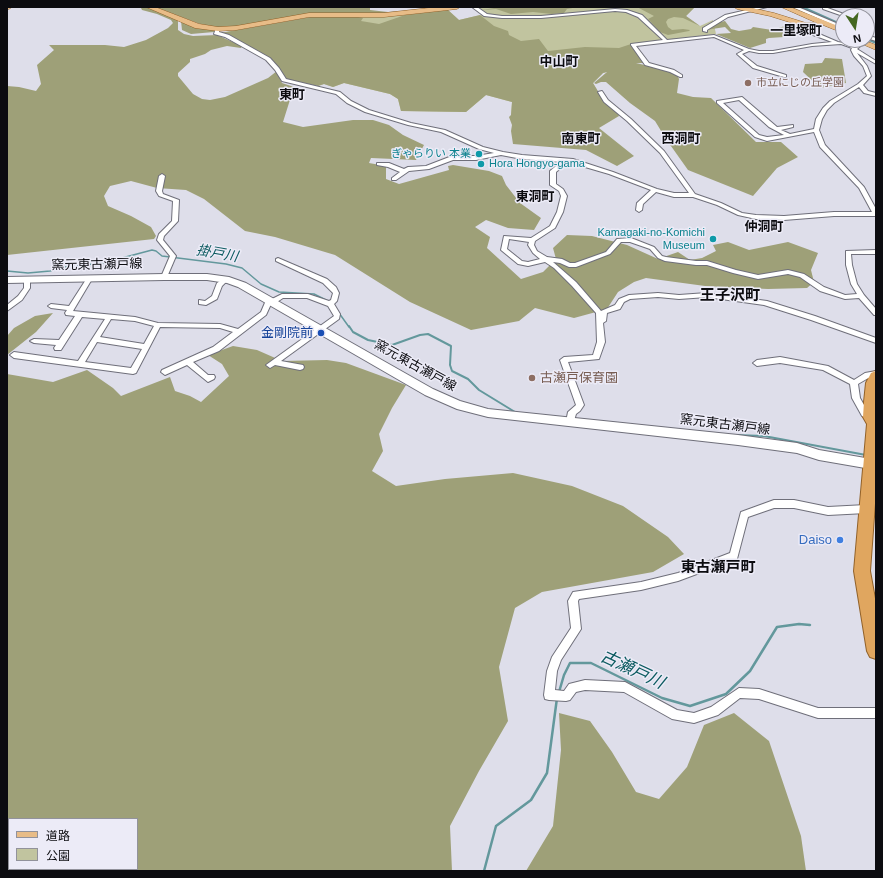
<!DOCTYPE html>
<meta charset="utf-8">
<style>
body{margin:0}
#map{position:relative;width:883px;height:878px;overflow:hidden;background:#dedeea;font-family:Helvetica,"Noto Sans JP",sans-serif}
canvas{display:block}
.frame{position:absolute;inset:0;border:8px solid #0c0c10;pointer-events:none}
.legend{position:absolute;left:8px;top:818px;width:130px;height:52px;box-sizing:border-box;background:#ecebf7;border:1px solid #92929b;margin:0;padding:5px 7px;list-style:none;font-size:12px;color:#0c0c10}
.legend li{display:flex;align-items:center;gap:8px;height:20px}
.legend b{width:20px;border:1px solid #92929b}
.north{position:absolute;left:835px;top:8px;width:40px;height:40px;box-sizing:border-box;background:#ecebf7;border:1px solid #92929b;border-radius:50%;rotate:168deg;font-size:11px;font-weight:700;line-height:16px;text-align:center;color:#0c0c10}
.north::after{content:'';display:block;margin:auto;width:14px;height:18px;background:#446720;clip-path:polygon(50% 0,100% 100%,50% 72%,0 100%)}
</style>
<div id="map">
<canvas width="883" height="878"></canvas>
<div class="frame"></div>
<ul class="legend">
<li><b style="height:5px;background:#e8bc87"></b>道路</li>
<li><b style="height:11px;background:#c1c49f"></b>公園</li>
</ul>
<div class="north">N</div>
</div>
<script>
const c = document.querySelector('canvas').getContext('2d');
c.lineJoin = 'round';
function paint(path, color) { c.fillStyle = color; c.fill(path, 'evenodd'); }
const poly = rows => new Path2D(rows.map(r => 'M' + r).join(''));
function stroke(path, color, width, dash) { c.strokeStyle = color; c.lineWidth = width; c.lineCap = dash ? 'butt' : 'round'; c.setLineDash(dash || []); c.stroke(path); }
function write(font, color, halo, rows, align = 'center') {
  c.font = font + ' Helvetica,"Noto Sans JP",sans-serif'; c.lineWidth = 3; c.setLineDash([]); c.textBaseline = 'middle'; c.strokeStyle = halo; c.fillStyle = color; for (const [text, x, y, turn = 0] of rows) {
    c.save(); c.translate(x, y); c.rotate((+turn || 0) * Math.PI / 180); c.textAlign = isNaN(turn) ? turn : align; if (halo) c.strokeText(text, 0, 0); c.fillText(text, 0, 0); c.restore();
  }
}
const green = poly([
 [476,7,689,7,694,8,686,16,700,26,713,20,716,34,631,44,643,63,632,62,616,66,614,70,603,73,593,83,602,98,511,116,512,102,486,95,466,112,401,111,398,99,390,94,344,83,333,87,324,84,318,86,220,33,327,16,383,17,448,10,459,20,485,14]
]);
const forest = poly([
 [143,7,150,8,176,19,178,21,178,30,184,34,193,36,217,35,242,46,241,48,227,46,211,50,205,54,190,59,190,62,178,73,178,76,193,94,202,99,210,100,225,97,268,78,277,71,282,83,294,87,283,122,303,127,353,120,373,120,389,125,403,135,424,145,416,160,371,158,369,163,386,166,386,179,399,184,449,170,448,166,453,165,489,171,502,176,506,185,520,203,541,218,534,230,508,228,486,220,475,227,490,237,487,248,521,279,543,272,556,259,553,248,567,235,592,236,627,245,658,259,678,252,690,260,702,258,716,251,713,245,728,242,749,250,788,242,818,253,811,270,814,282,807,288,768,289,705,286,646,278,634,282,618,292,607,309,574,318,535,308,519,321,471,330,410,302,335,255,275,237,245,231,204,199,186,190,157,188,131,181,110,186,104,196,108,206,131,216,151,227,156,236,154,239,7,255,7,86,19,87,36,91,41,84,37,65,54,50,49,45,105,45,124,47,146,40,168,28,173,23,171,20,157,14,142,10,141,8],
 [154,7,370,7,370,10,388,12,431,9,375,15,328,13,236,27,221,28,200,24],
 [500,7,578,7,567,9,564,13,552,14,533,12,511,14,496,9,482,10],
 [637,7,694,8,686,16,700,26,683,18,674,17,668,19,666,22,668,27,672,30,683,29,690,30,689,31,668,35,660,32,648,19,654,16],
 [448,10,459,20,480,15,494,26,508,31,509,35,521,41,539,39,548,51,585,47,619,48,631,44,645,63,636,63,674,72,677,75,679,79,677,93,693,97,711,98,756,142,781,142,798,157,777,168,753,196,688,170,666,139,655,121,630,103,606,82,601,82,596,84,594,83,607,72,603,73,593,83,602,98,618,112,619,116,599,128,634,156,617,166,586,150,513,144,511,131,512,125,509,117,511,115,512,102,486,95,466,112,401,111,398,99,390,94,344,83,333,87,324,84,318,86,286,79,270,60,220,33,310,17,358,17,363,18,361,21,379,24,405,15],
 [181,21,206,29,215,30,214,32,191,34,182,30],
 [725,21,731,29,739,31,751,29,753,27,772,30,785,26,788,27,788,29,782,31,785,36,784,37,769,38,766,39,766,43,750,48,716,34,731,33,725,27,706,30,716,23],
 [825,58,842,59,846,83,820,88,803,72,805,64,822,63],
 [53,313,36,332,7,355,7,336,14,328,35,316],
 [233,346,257,350,282,361,327,360,346,363,406,385,392,408,379,434,383,451,372,471,396,486,445,479,513,473,572,486,623,506,668,537,684,554,653,572,542,592,515,608,499,667,508,721,479,771,450,826,452,871,7,871,7,374,53,382,87,370,113,388,121,396,170,377,175,391,190,396,201,402,229,376,222,364,208,355],
 [9,819,137,819,137,869,9,869],
 [559,713,590,721,612,752,636,792,659,799,687,767,704,725,734,713,769,741,801,836,806,871,526,871,553,826,561,750]
]);
const streamFar2 = poly([
 [7,271,28,273,50,271,64,267,103,263,152,250,156,251,162,256,226,264,242,268,261,284,279,292,314,294,330,302],
 [339,313,349,327]
]);
const streamFar1 = poly([
 [349,326,353,332,368,340,392,345,420,335,428,334,451,346,450,365,452,371,468,379,479,390,515,412],
 [734,435,764,436,866,455]
]);
const stream = poly([
 [559,692,564,675,570,663,591,663,662,698,690,706,726,694,750,671,777,627,799,624,810,625],
 [484,871,496,826,531,800,547,773,557,698]
]);
const river = poly([
 [797,7,805,7,843,24,843,28,797,7],
 [867,36,876,40,876,44,866,40,867,36]
]);
const minor = poly([
 [472,7,477,7,487,14,502,16,541,16,615,9,627,10,642,15,667,40,714,35,749,49,759,51,773,51,812,44,832,42,813,35,803,26,803,25,805,24,817,33,838,42,854,45,862,40,867,40,857,49,876,61,876,64,857,53,867,66,871,76,863,85,868,91,876,93,876,96,864,93,859,87,834,103,827,110,822,119,819,130,825,145,864,187,876,209,876,216,834,216,784,220,756,219,738,215,717,205,693,197,674,197,656,192,643,204,642,210,639,212,636,210,637,203,651,190,609,174,568,162,556,172,556,184,563,189,567,196,563,212,555,228,535,241,534,245,537,251,547,257,562,259,570,263,575,263,606,252,617,239,631,238,654,247,662,256,666,257,696,261,707,261,736,270,758,275,788,270,804,274,824,287,845,295,857,294,851,284,846,265,846,251,876,250,876,254,851,254,852,265,857,284,864,295,876,309,876,315,874,315,859,298,845,299,820,291,800,277,788,274,758,279,733,273,707,265,696,265,665,261,658,258,650,249,630,242,621,242,610,254,576,267,569,267,560,263,553,262,576,282,601,311,615,305,619,299,629,295,658,293,679,295,707,293,767,301,815,316,876,338,876,343,811,320,764,305,707,297,679,299,658,297,630,299,624,302,620,309,607,313,606,321,603,323,605,342,599,359,568,362,584,405,580,411,576,414,573,424,567,424,566,422,568,412,576,405,560,360,564,357,593,355,597,342,596,313,572,286,554,268,545,262,528,266,518,264,501,250,504,236,531,238,550,226,557,212,561,196,559,191,550,185,550,171,561,162,522,159,501,155,476,160,453,160,429,169,409,171,396,180,392,180,392,178,400,172,388,167,377,165,377,163,389,163,404,169,408,167,426,166,452,156,476,156,494,153,479,149,441,132,408,125,365,112,347,103,336,94,282,81,275,70,266,60,225,37,214,34,216,28,220,29,219,32,229,35,270,58,279,68,286,79,340,92,351,101,369,110,411,123,445,130,483,147,503,152,522,155,573,159,613,172,657,189,674,193,689,193,660,153,627,121,604,102,598,92,602,91,608,100,631,119,664,151,695,194,721,203,742,213,756,215,784,216,834,212,872,212,859,188,820,147,814,132,767,141,755,137,717,103,717,101,742,97,777,127,793,125,793,127,781,130,790,134,814,129,816,119,823,108,830,101,858,84,867,76,863,66,854,56,851,50,852,48,841,44,812,46,773,53,759,53,749,51,742,54,757,66,786,75,786,77,784,77,753,68,737,54,744,50,714,37,636,46,649,63,674,70,682,75,682,77,680,77,670,72,645,65,631,45,631,44,663,40,638,17,626,12,615,11,541,18,502,18,484,16,472,7],
 [739,100,769,127,784,135,767,137,759,135,723,103,739,100],
 [509,239,529,242,528,245,533,253,540,259,528,262,522,261,507,249,509,239],
 [760,7,767,7,728,17,707,30,707,32,703,31,703,28,725,15,760,7],
 [792,7,798,7,843,26,843,29,792,7],
 [823,7,825,7,849,16,843,16,823,9,823,7],
 [867,35,876,38,876,41,867,38,867,35],
 [162,174,165,176,162,191,163,194,179,200,178,221,164,236,163,240,176,256,167,277,164,279,161,277,170,256,157,240,159,234,172,221,173,201,159,196,156,191,159,176,162,174],
 [278,258,327,279,336,287,339,293,337,301,334,304,340,314,339,319,281,361,303,365,304,367,303,369,300,370,275,365,270,368,266,365,334,316,328,306,307,298,283,298,274,304,271,304,266,315,219,351,193,362,208,375,214,375,215,377,214,379,208,382,187,365,165,375,161,372,162,370,213,347,233,332,220,328,160,327,136,373,133,374,14,358,10,355,14,352,78,361,105,319,82,317,61,350,55,350,54,348,56,345,34,343,30,341,34,339,59,340,75,316,66,315,65,313,67,310,51,308,48,306,51,304,69,306,87,278,89,277,92,279,73,311,135,317,158,323,220,324,238,329,261,312,267,298,272,299,282,294,308,294,329,301,331,300,333,293,323,283,276,261,276,259,278,258],
 [111,319,135,321,154,326,144,344,100,337,111,319],
 [97,342,142,349,131,368,85,362,97,342],
 [27,278,30,280,30,288,22,300,7,311,7,305,18,296,24,288,24,280,27,278],
 [225,278,228,280,222,286,217,299,206,305,199,304,199,300,205,301,212,296,217,283,225,278],
 [780,357,828,366,854,380,865,373,876,371,876,377,870,377,858,384,860,398,868,412,873,415,874,417,873,419,870,420,862,416,852,398,850,384,823,370,780,363,757,366,753,363,757,360,780,357],
 [774,500,794,500,828,507,866,505,869,506,870,509,869,512,866,513,828,515,794,508,774,508,748,517,737,559,678,581,641,590,579,599,578,601,581,629,561,660,557,671,555,690,564,691,569,684,585,680,625,682,677,710,694,713,711,707,739,688,759,689,818,708,876,708,876,718,818,718,759,699,740,698,718,715,694,723,672,719,624,692,585,690,576,692,570,700,566,701,549,700,545,699,544,695,547,671,552,657,571,628,568,601,573,592,641,582,678,573,730,553,741,512,774,500]
]);
const secondary = poly([
 [164,274,207,274,229,277,246,283,433,389,460,401,488,409,738,435,797,443,819,450,871,459,875,461,876,466,871,469,819,460,797,453,738,445,488,417,457,409,425,395,238,287,227,283,207,280,164,280,7,283,7,277,164,274]
]);
const primary = poly([
 [7,7,12,7,9,9,7,9,7,7],
 [146,7,155,7,199,24,218,27,236,26,309,13,384,13,438,7,460,7,457,9,384,17,309,17,236,30,218,31,195,28,146,7],
 [734,7,747,7,774,13,806,23,817,23,781,7,790,7,843,28,843,33,823,25,820,27,805,27,770,16,737,9,734,7],
 [853,40,863,40,876,45,876,50,853,40]
]);
const trunk = poly([
 [876,371,876,490,870,571,876,604,876,659,870,657,867,651,854,571,867,424,863,417,864,402,866,383,871,373,876,371]
]);
const markers = [
 [748,83,4,"#8d6e63"],
 [479,154,4,"#0f9aa8"],
 [481,164,4,"#0f9aa8"],
 [713,239,4,"#0f9aa8"],
 [321,333,4,"#1a4fb4"],
 [532,378,4,"#8d6e63"],
 [840,540,4,"#3f7fe0"]
];
const farEducationnames = [
 ["市立にじの丘学園",756,83]
];
const farCulturenames = [
 ["ぎゃらりい 本業",471,154],
 ["Hora Hongyo-gama",489,164,"left"],
 ["Kamagaki-no-Komichi",705,233],
 ["Museum",705,246]
];
const farQuarternames = [
 ["一里塚町",796,31],
 ["中山町",559,62],
 ["東町",292,95],
 ["南東町",581,139],
 ["西洞町",681,139],
 ["東洞町",535,197],
 ["仲洞町",764,227]
];
const streetNames = [
 ["窯元東古瀬戸線",97,265,-1],
 ["窯元東古瀬戸線",415,366,29],
 ["窯元東古瀬戸線",725,425,7]
];
const transitNames = [
 ["金剛院前",313,333]
];
const educationNames = [
 ["古瀬戸保育園",540,378]
];
const shopNames = [
 ["Daiso",832,540]
];
const waterNames = [
 ["掛戸川",217,254,10]
];
const quarterNames = [
 ["王子沢町",730,296],
 ["東古瀬戸町",718,568]
];
const nearWaternames = [
 ["古瀬戸川",632,670,25]
];
paint(green, '#c1c49f');
paint(forest, '#9ea078');
stroke(streamFar2, '#63989c', 1.5);
stroke(streamFar1, '#63989c', 2);
stroke(stream, '#63989c', 2.5);
paint(river, '#63989c');
stroke(minor, '#6f6f7a', 2);
stroke(secondary, '#6f6f7a', 2);
stroke(primary, '#916129', 1);
stroke(trunk, '#916129', 2);
paint(minor, '#fff');
paint(secondary, '#fff');
paint(primary, '#e8bc87');
paint(trunk, '#e0a65f');
for (const [x, y, r, color] of markers) { const dot = new Path2D(); dot.arc(x, y, r, 0, 2 * Math.PI); c.fillStyle = color; c.fill(dot); stroke(dot, '#ecebf7', 1.5); }
write('11px', '#785e54', '#ecebf7', farEducationnames, 'left');
write('11px', '#0d838f', '#ecebf7', farCulturenames, 'right');
write('bold 13px', '#0c0c10', '#ecebf7', farQuarternames);
write('13px', '#0c0c10', '#ecebf7', streetNames);
write('13px', '#164399', '#ecebf7', transitNames, 'right');
write('13px', '#785e54', '#ecebf7', educationNames, 'left');
write('13px', '#366cbe', '#ecebf7', shopNames, 'right');
write('italic 14px', '#0c5b60', '#ecebf7', waterNames);
write('bold 15px', '#0c0c10', '#ecebf7', quarterNames);
write('italic 17px', '#0c5b60', '#ecebf7', nearWaternames);
</script>
